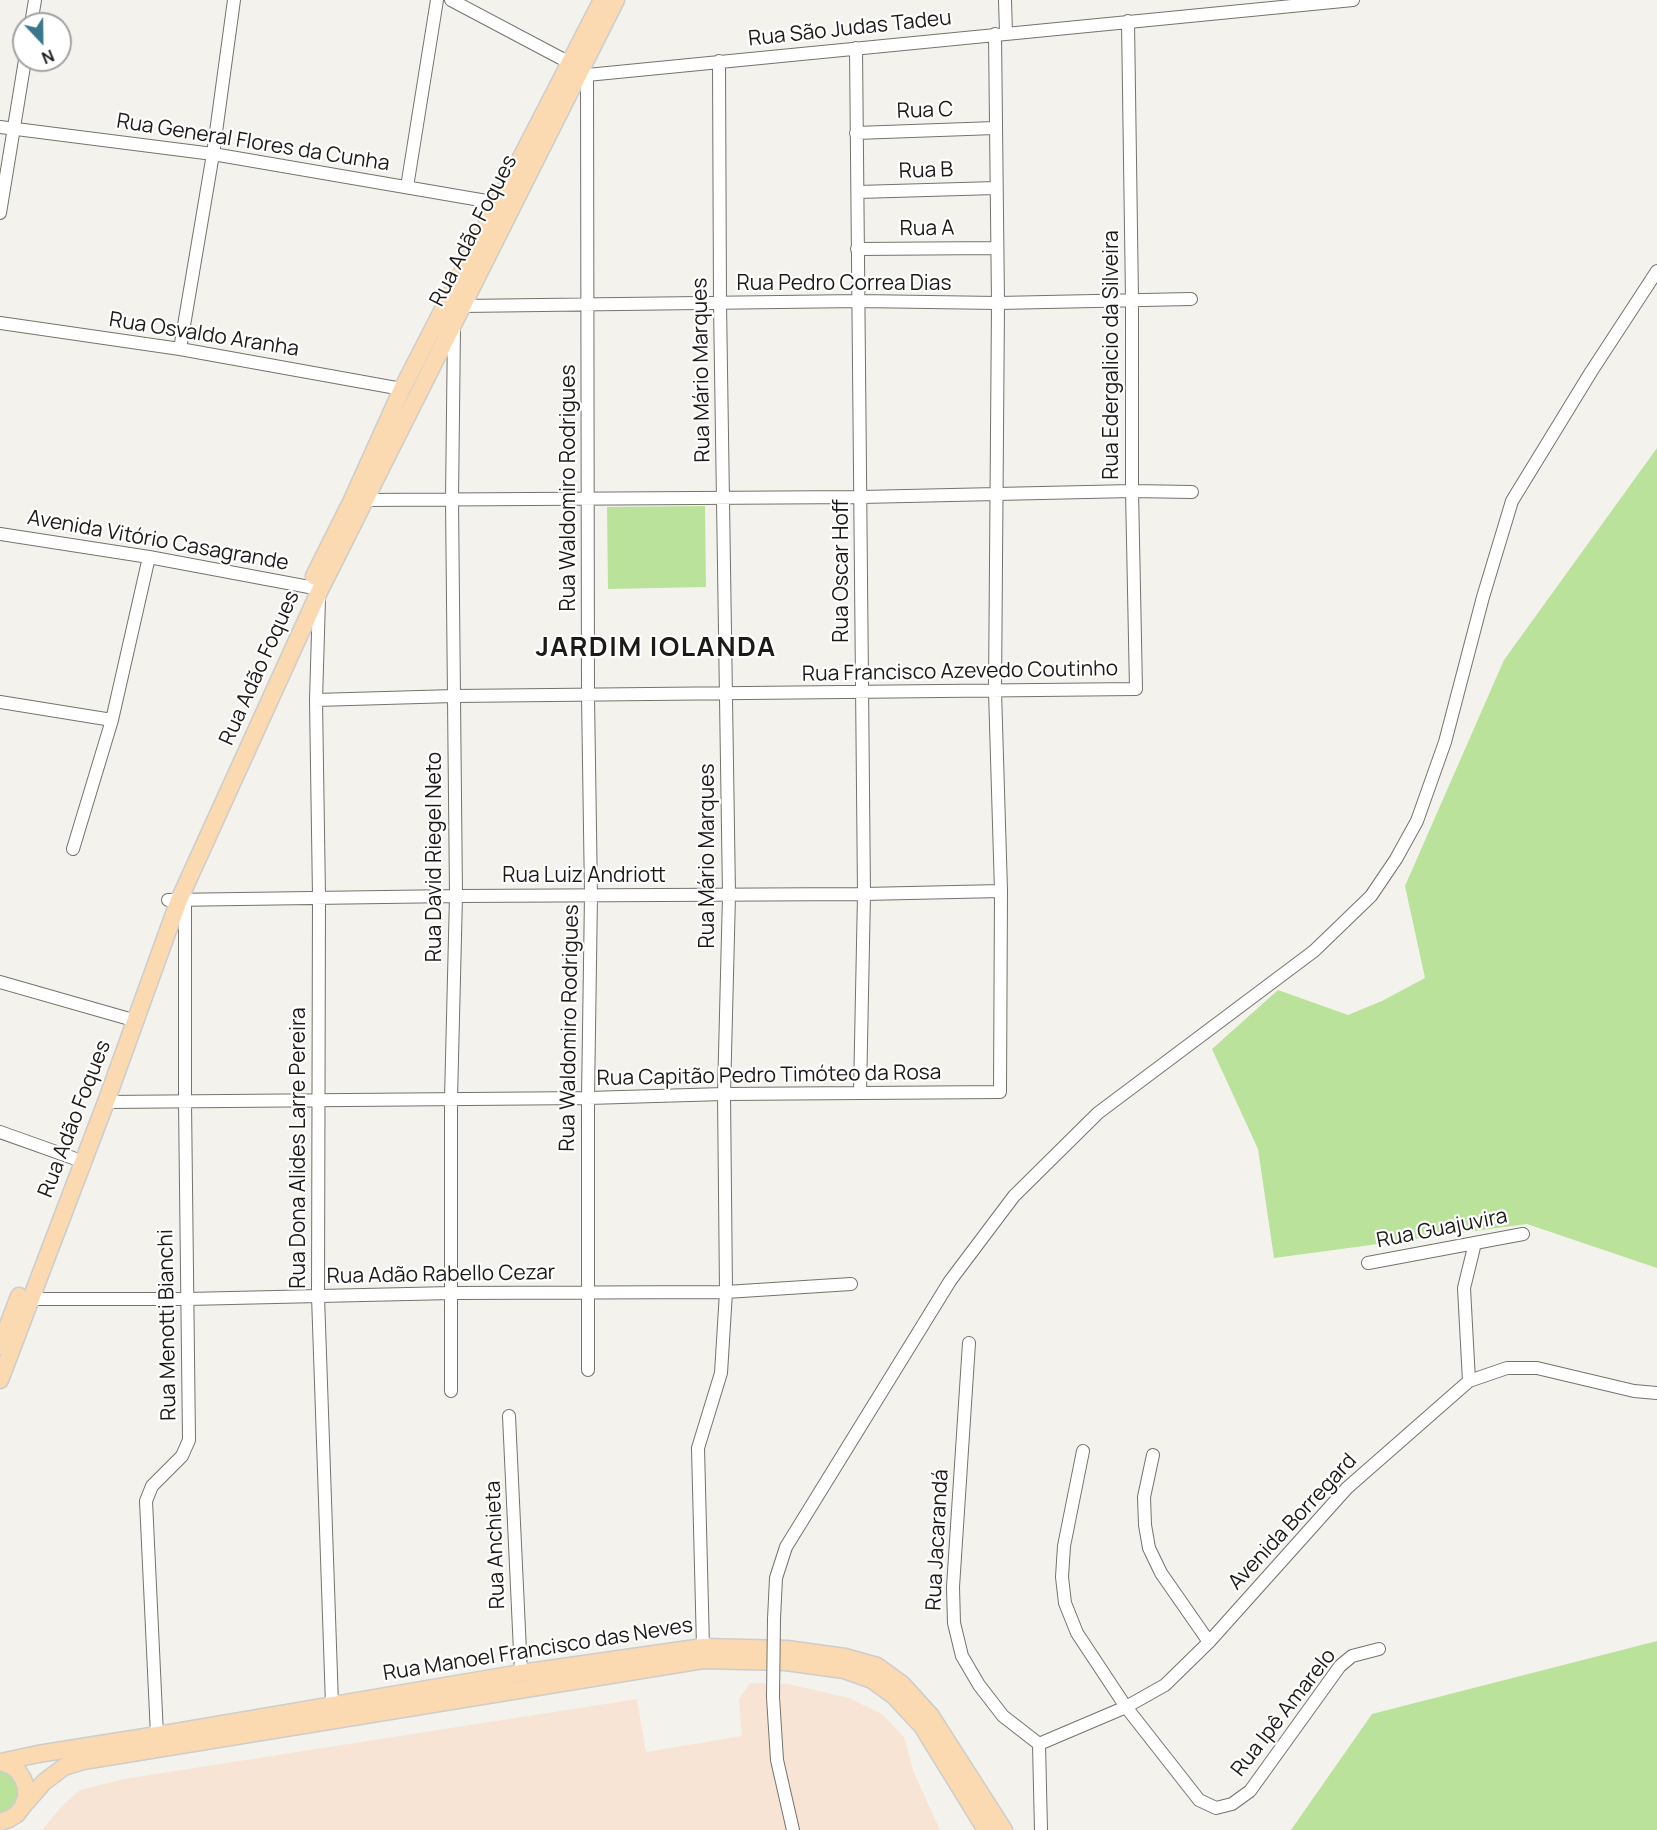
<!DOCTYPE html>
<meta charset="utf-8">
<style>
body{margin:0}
#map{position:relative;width:1657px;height:1830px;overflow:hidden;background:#f4f2ed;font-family:Manrope,sans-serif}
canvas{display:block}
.north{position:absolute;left:12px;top:12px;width:60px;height:60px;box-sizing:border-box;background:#fff;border:2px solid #a4a3a3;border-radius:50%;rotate:158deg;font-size:16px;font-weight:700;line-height:24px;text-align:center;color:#1b1a18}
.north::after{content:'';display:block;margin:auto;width:21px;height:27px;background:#38778c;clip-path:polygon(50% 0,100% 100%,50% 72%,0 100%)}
</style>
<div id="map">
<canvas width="1657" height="1830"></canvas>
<div class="north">N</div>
</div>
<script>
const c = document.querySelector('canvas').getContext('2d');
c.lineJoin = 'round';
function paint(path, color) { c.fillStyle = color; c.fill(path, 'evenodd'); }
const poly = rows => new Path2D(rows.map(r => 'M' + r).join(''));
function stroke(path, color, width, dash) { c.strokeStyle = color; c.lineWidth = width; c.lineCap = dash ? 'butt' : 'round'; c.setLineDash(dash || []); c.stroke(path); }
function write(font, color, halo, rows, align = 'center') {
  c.font = font + ' Manrope,sans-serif'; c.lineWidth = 4.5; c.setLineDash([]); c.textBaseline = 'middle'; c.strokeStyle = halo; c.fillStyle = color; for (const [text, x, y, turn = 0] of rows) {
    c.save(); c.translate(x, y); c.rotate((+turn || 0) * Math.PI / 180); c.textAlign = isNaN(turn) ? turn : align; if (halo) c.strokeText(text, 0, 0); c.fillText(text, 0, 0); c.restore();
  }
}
const industrial = poly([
 [750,1683,788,1684,849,1698,882,1714,904,1737,914,1773,940,1830,42,1830,61,1807,80,1790,124,1779,637,1699,646,1752,742,1736,739,1699]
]);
const green = poly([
 [1657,448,1657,1268,1527,1224,1274,1258,1258,1149,1212,1049,1278,990,1348,1015,1382,1001,1425,978,1405,886,1504,660],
 [705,506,706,587,608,589,607,507],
 [1657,1641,1657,1830,1291,1830,1372,1714],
 [0,1771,9,1773,19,1784,18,1805,0,1818]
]);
const minor = poly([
 [451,0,570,63,587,75,1353,0],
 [1005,0,1006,33],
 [31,24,35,0],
 [856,48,864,894,860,1093],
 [587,75,588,696,591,895,588,1098,588,1370],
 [0,127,213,154,498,203],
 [856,133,995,128],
 [407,187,437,0],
 [858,192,996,188],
 [0,213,25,60],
 [857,249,997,248],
 [462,306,859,301,998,303,1191,299],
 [0,323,180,349,402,389],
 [180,349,213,154,234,0],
 [365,500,861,497,1132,491,1192,492],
 [0,534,149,557,309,587],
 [319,599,316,700,319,897,318,1296,332,1704],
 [316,700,454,696,1136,689,1132,491,1132,299,1128,21],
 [0,702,112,720],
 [73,849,112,720,149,557],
 [168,900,456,896,864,894,1001,891],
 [0,982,126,1018],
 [106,1102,588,1098,724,1094,1000,1092,1001,891,995,691,998,303,995,34],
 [0,1132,73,1158],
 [1368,1263,1523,1234],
 [31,1299,187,1299,452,1293,726,1292,851,1284],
 [969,1343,953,1587,954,1623,962,1656,979,1685,1003,1716,1039,1744],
 [1469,1381,1464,1288,1475,1243],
 [451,1391,451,1099,456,896,452,500,454,326],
 [509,1416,521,1673],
 [1083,1451,1064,1546,1062,1577,1065,1603,1077,1633,1126,1707,1199,1800,1216,1808,1232,1804,1250,1791,1340,1666,1352,1656,1379,1649],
 [1153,1455,1144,1497,1145,1525,1149,1548,1161,1573,1209,1642],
 [774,1619,776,1578,786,1547,950,1281,1014,1196,1098,1113,1314,951,1371,896,1396,859,1417,821,1445,742,1483,597,1512,501,1591,372,1657,271],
 [703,1647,698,1448,721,1373,726,1292,724,1094,729,895,720,304,719,61],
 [773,1697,777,1760,793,1830],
 [157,1735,146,1501,152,1486,182,1456,189,1440,185,1102,185,900],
 [1039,1744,1126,1707,1165,1685,1209,1642,1347,1488,1469,1381,1507,1368,1537,1368,1634,1391,1657,1393],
 [1039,1744,1041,1830]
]);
const major = poly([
 [314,576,352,500,402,389,602,0],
 [0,1346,19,1296],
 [0,1380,106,1102,179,900,319,592,616,0],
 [0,1762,10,1765,18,1771,23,1779,26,1788,26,1797,23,1806,17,1814,9,1819,0,1822],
 [1,1762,38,1754,170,1733,521,1673,703,1647,787,1649,845,1657,877,1666,902,1684,931,1716,1004,1830],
 [23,1806,44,1782,64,1767,83,1761,703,1660,786,1662,844,1670,872,1680,894,1696,922,1726,986,1830]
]);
const minorBridge = poly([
 [773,1697,774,1619]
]);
const streetNames = [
 ["Rua São Judas Tadeu",850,29,-6],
 ["Rua C",925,111,-2],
 ["Rua General Flores da Cunha",253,143,9],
 ["Rua B",926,171,-2],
 ["Rua A",927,229,-1],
 ["Rua Adão Foques",474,231,-63],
 ["Rua Pedro Correa Dias",844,284],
 ["Rua Osvaldo Aranha",204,335,9],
 ["Rua Edergalicio da Silveira",1112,355,-90],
 ["Rua Mário Marques",702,370,-91],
 ["Rua Waldomiro Rodrigues",569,488,-90],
 ["Avenida Vitório Casagrande",158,541,10],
 ["Rua Oscar Hoff",842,571,-90],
 ["Rua Adão Foques",260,668,-66],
 ["Rua Francisco Azevedo Coutinho",960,672,-1],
 ["Rua Mário Marques",708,856,-90],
 ["Rua David Riegel Neto",435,857,-90],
 ["Rua Luiz Andriott",584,876],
 ["Rua Waldomiro Rodrigues",570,1028,-89],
 ["Rua Capitão Pedro Timóteo da Rosa",769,1076,-1],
 ["Rua Adão Foques",75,1119,-69],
 ["Rua Dona Alides Larre Pereira",299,1148,-90],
 ["Rua Guajuvira",1442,1229,-11],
 ["Rua Adão Rabello Cezar",441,1275,-1],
 ["Rua Menotti Bianchi",168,1325,-91],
 ["Avenida Borregard",1293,1522,-47],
 ["Rua Jacarandá",938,1540,-87],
 ["Rua Anchieta",496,1545,-92],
 ["Rua Manoel Francisco das Neves",538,1650,-9],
 ["Rua Ipê Amarelo",1284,1713,-52]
];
const districtNames = [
 ["JARDIM IOLANDA",656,648]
];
paint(industrial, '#f8e4d5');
paint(green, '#bae29a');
stroke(minor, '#74736e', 14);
stroke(major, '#cdcdcc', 19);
stroke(minor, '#fff', 12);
stroke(major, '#fbdab2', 16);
stroke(minorBridge, '#74736e', 14, []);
stroke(minorBridge, '#fff', 12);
write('21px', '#1b1a18', '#fff', streetNames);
c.letterSpacing = '1.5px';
write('bold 27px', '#1b1a18', '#fff', districtNames);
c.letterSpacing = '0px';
</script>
